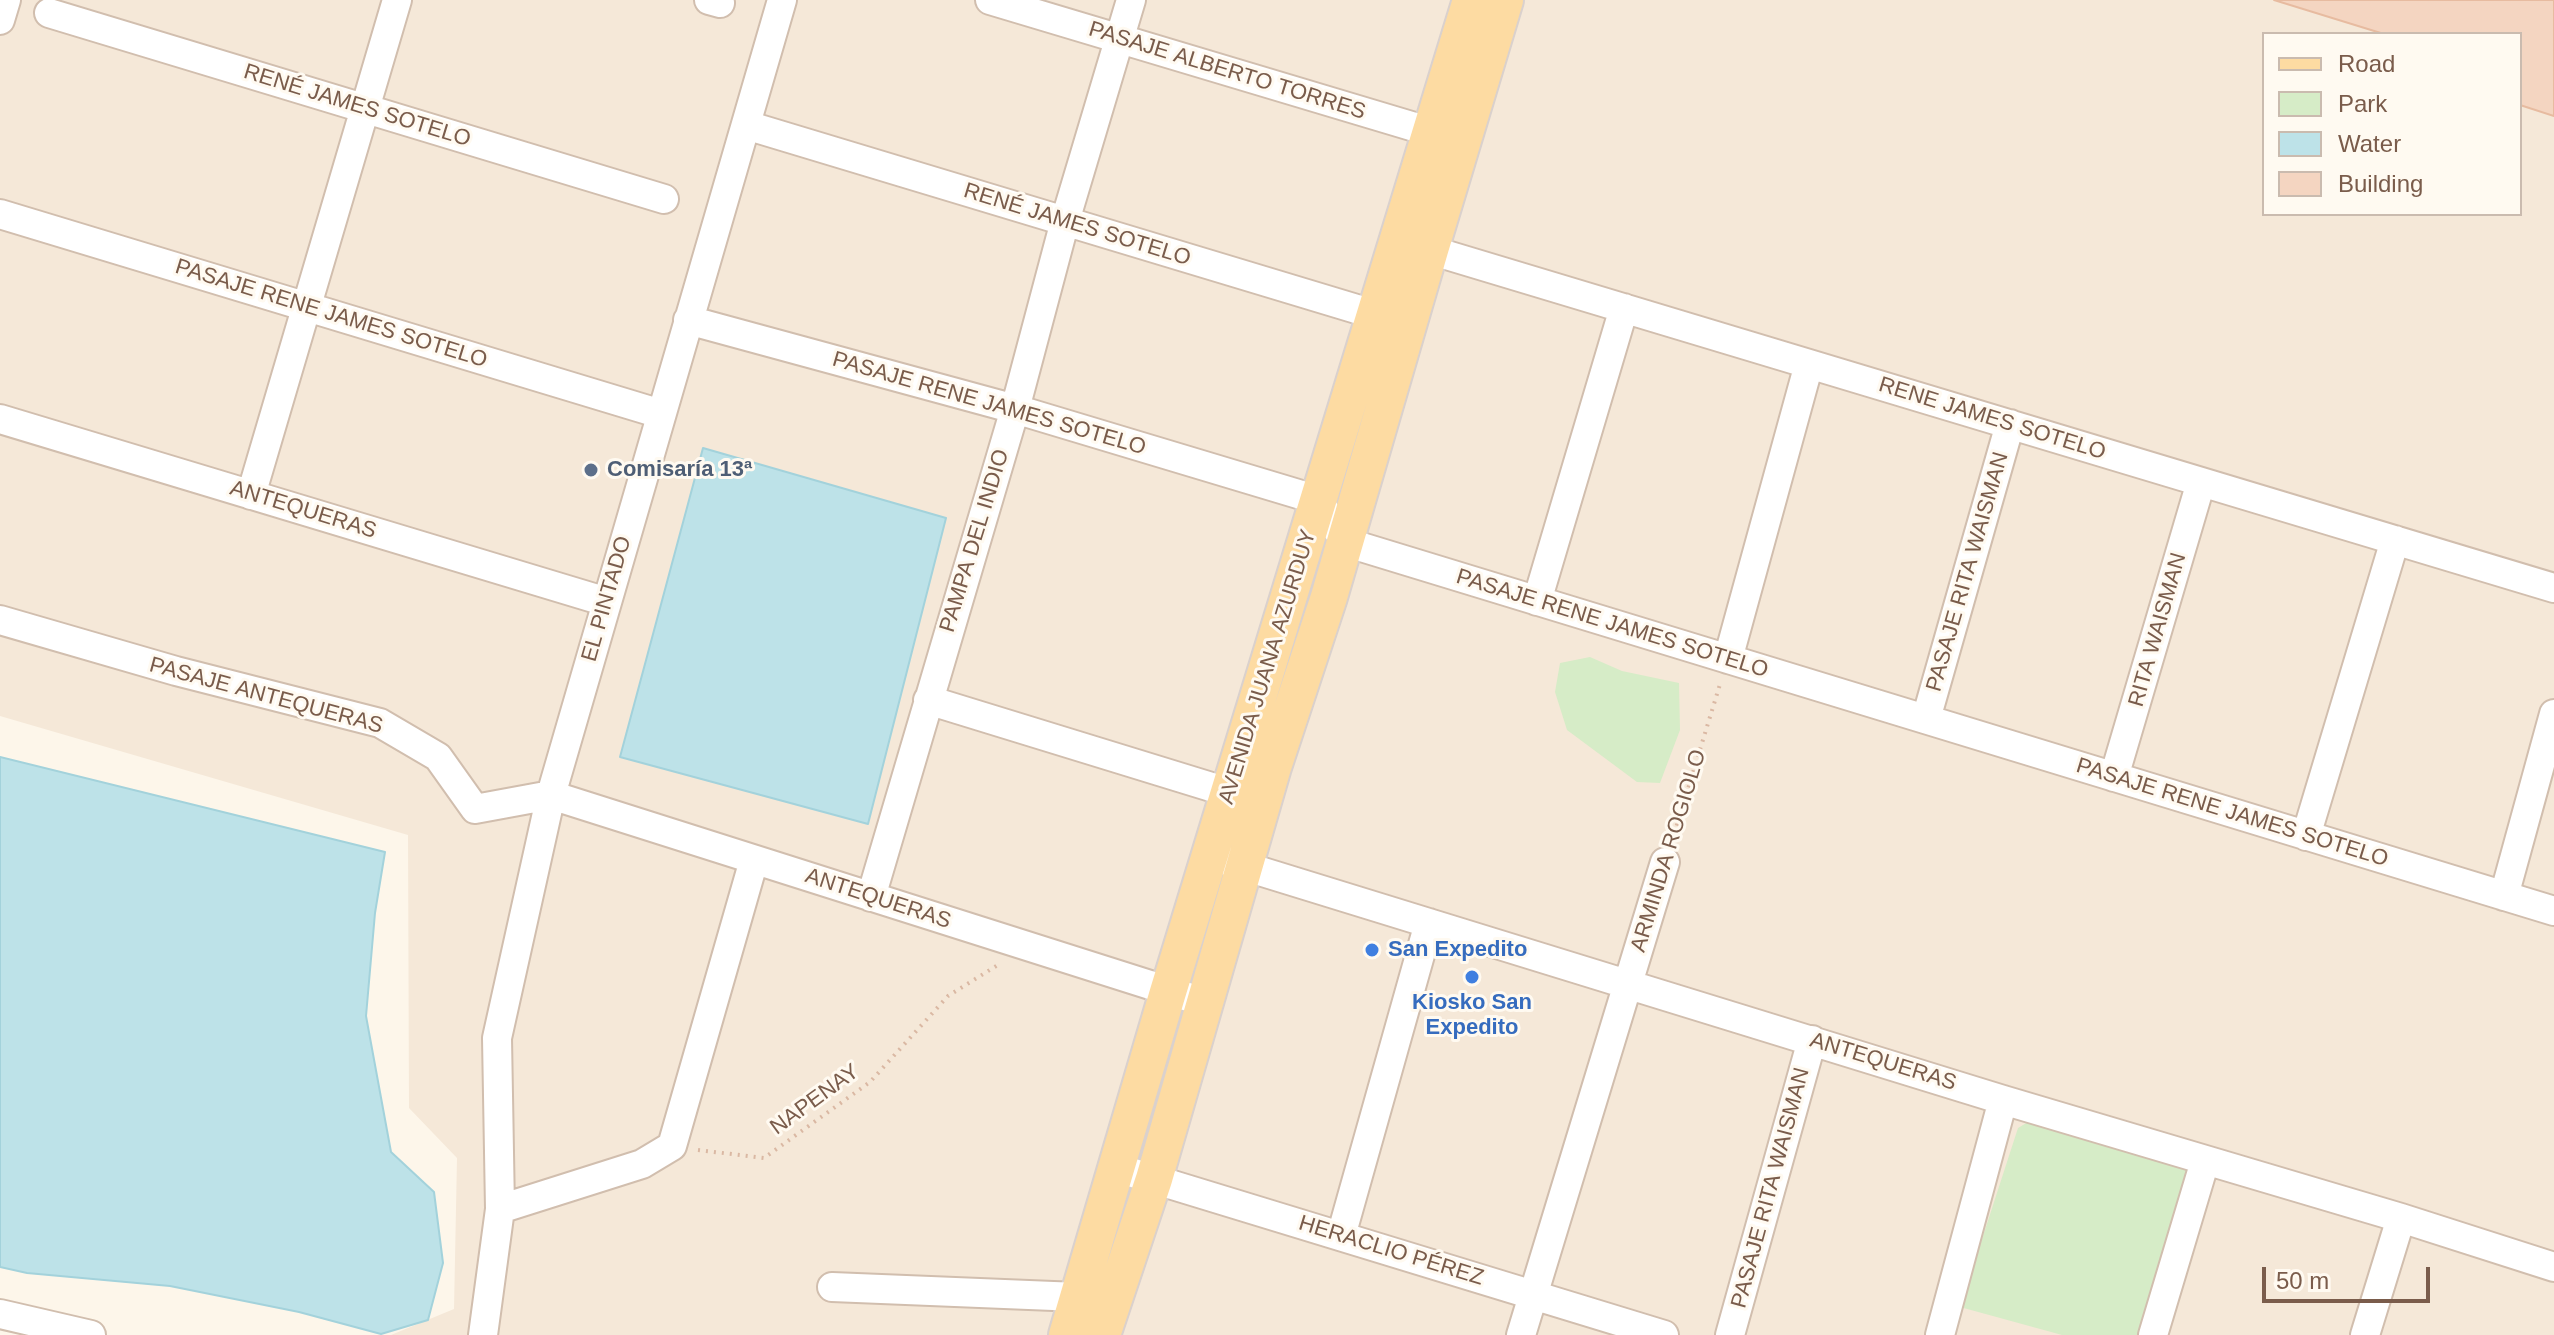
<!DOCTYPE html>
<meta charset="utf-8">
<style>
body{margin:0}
#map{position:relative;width:2554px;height:1335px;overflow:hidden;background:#fdf6ea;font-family:Arial,sans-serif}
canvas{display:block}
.legend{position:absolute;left:2262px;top:32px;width:260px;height:184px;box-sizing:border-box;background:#fffaf1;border:2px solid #cabbaf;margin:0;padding:10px 14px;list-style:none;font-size:24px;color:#7a5c4b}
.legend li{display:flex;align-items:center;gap:16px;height:40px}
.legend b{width:40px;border:2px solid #cabbaf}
.scale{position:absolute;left:2262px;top:1267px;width:168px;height:36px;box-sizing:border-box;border:4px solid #7a5c4b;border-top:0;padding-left:10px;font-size:24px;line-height:28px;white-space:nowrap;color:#7a5c4b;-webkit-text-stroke:6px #fffaf1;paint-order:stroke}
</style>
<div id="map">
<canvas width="2554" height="1335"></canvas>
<ul class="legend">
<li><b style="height:10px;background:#fddba2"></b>Road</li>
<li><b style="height:22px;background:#d6ecc7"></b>Park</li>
<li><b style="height:22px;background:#bde2e8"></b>Water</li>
<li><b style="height:22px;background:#f4d5c1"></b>Building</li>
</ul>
<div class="scale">50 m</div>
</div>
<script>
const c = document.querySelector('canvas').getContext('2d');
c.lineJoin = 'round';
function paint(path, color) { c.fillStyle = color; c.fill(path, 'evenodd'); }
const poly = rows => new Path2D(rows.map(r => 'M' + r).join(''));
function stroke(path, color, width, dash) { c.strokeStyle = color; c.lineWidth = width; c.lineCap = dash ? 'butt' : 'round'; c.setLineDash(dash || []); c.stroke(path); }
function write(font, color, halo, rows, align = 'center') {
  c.font = font + ' Arial,sans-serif'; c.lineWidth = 6; c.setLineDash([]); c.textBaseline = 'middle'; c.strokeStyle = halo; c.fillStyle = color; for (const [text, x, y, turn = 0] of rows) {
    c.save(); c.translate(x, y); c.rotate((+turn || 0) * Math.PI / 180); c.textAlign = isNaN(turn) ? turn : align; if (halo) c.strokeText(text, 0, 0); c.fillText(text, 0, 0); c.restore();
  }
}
const residential = poly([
 [0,0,2554,0,2554,1335,391,1335,454,1309,457,1158,409,1108,408,835,0,716],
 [2264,34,2520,34,2520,214,2264,214]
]);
const green = poly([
 [1590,657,1622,671,1679,683,1680,730,1660,783,1637,782,1567,730,1555,692,1560,663],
 [2028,1122,2184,1164,2191,1179,2143,1335,2062,1335,1960,1307,2018,1128]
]);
const water = poly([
 [703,448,946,518,868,824,620,757,703,448],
 [0,757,385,852,375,913,366,1016,391,1152,434,1192,443,1263,428,1320,381,1334,299,1312,170,1286,27,1273,0,1267,0,757]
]);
const building = poly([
 [2274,0,2554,0,2554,116,2520,105,2520,34,2384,34,2274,0]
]);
const path = poly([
 [1672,841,1721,681],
 [698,1150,764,1158,870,1082,948,996,1001,963]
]);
const minor = poly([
 [709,0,720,3],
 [990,0,1448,137],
 [49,13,664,199],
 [0,20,6,0],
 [746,125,1393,320],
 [0,214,661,414],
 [1430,250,2554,588],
 [688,320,1015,409,1318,500,1345,542,2554,911],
 [0,419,607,602],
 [251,495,397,0],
 [1537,601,1624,308],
 [0,620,176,671,380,723,438,757,475,809,551,795,1188,997],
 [1728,659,1809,364],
 [928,700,1247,798],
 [1926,719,2010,424],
 [2114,777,2201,482],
 [2306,836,2395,540],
 [1211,856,2003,1100,2401,1218,2554,1267],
 [2504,896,2554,714],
 [871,897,1015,409,1065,221,1131,0],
 [1117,1168,1664,1335],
 [500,1209,642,1164,672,1146,754,860],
 [1341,1236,1429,923],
 [832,1287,1078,1297,1098,1303],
 [0,1314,91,1335],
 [483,1335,500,1209,497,1038,551,795,782,0],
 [1521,1335,1665,862],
 [1730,1335,1812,1040],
 [1940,1335,2003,1100],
 [2153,1335,2205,1161],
 [2365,1335,2401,1218]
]);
const major = poly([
 [1067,1335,1168,992,1471,0],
 [1102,1335,1154,1179,1273,767,1329,597,1430,250,1505,0]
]);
const markers = [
 [591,470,8,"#5c6f8a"],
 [1372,950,8,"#3f7fe0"],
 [1472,977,8,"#3f7fe0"]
];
const streetNames = [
 ["PASAJE ALBERTO TORRES",1227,71,17],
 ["RENÉ JAMES SOTELO",357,106,17],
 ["RENÉ JAMES SOTELO",1077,225,17],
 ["PASAJE RENE JAMES SOTELO",331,314,17],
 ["PASAJE RENE JAMES SOTELO",989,404,16],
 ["RENE JAMES SOTELO",1992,419,17],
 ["ANTEQUERAS",303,510,17],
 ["PAMPA DEL INDIO",975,541,-73],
 ["PASAJE RITA WAISMAN",1968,572,-74],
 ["EL PINTADO",607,599,-74],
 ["PASAJE RENE JAMES SOTELO",1612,624,17],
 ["RITA WAISMAN",2158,630,-74],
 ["AVENIDA JUANA AZURDUY",1268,667,-73],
 ["PASAJE ANTEQUERAS",266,696,15],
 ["PASAJE RENE JAMES SOTELO",2232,813,17],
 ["ARMINDA ROGIOLO",1669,851,-73],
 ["ANTEQUERAS",878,899,18],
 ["ANTEQUERAS",1883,1062,17],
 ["NAPENAY",815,1100,-36],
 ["PASAJE RITA WAISMAN",1771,1188,-75],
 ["HERACLIO PÉREZ",1391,1251,17]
];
const serviceNames = [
 ["Comisaría 13ª",607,470]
];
const shopNames = [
 ["San Expedito",1388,950],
 ["Kiosko San",1472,1003,"center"],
 ["Expedito",1472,1028,"center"]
];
paint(residential, '#f5e8d8');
paint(green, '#d6ecc7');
paint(water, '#bde2e8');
stroke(water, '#a3d2db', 2);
paint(building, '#f4d5c1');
stroke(building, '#e7bba0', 2);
stroke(minor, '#d1beae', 32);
stroke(major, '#dad1cd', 40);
stroke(path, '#dab8a3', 4, [2, 6]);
stroke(minor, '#fff', 28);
stroke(major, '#fddba2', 36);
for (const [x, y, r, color] of markers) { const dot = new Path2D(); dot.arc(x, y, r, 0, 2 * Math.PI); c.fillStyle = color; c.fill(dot); stroke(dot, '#fffaf1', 3); }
write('22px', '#7a5c4b', '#fffaf1', streetNames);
write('bold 22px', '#4e5e75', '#fffaf1', serviceNames, 'left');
write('bold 22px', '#366cbe', '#fffaf1', shopNames, 'left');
</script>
